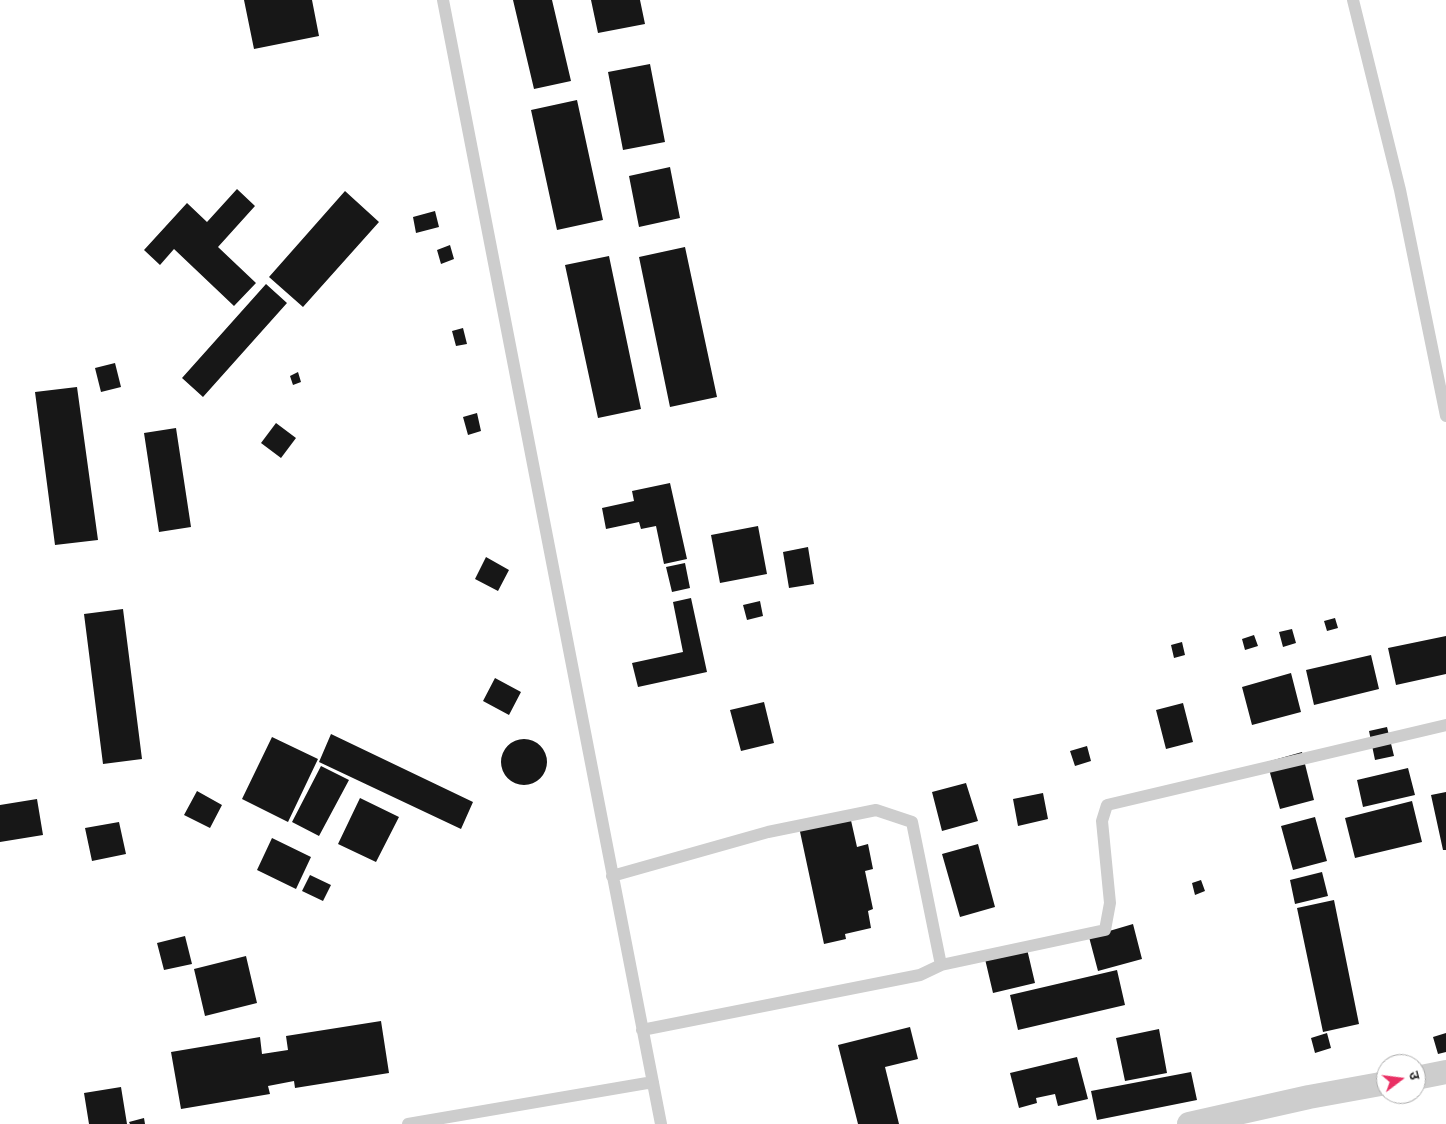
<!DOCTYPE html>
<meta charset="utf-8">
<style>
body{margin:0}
#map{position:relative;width:1446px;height:1124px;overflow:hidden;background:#fff;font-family:Montserrat,"Noto Sans Devanagari",sans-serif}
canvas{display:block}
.north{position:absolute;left:1376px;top:1054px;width:50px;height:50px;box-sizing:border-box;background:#fff;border:1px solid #acacac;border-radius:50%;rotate:75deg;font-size:14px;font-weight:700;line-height:20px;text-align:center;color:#303030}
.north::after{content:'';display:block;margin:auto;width:18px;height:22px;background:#e93064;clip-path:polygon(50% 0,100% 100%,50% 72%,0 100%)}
</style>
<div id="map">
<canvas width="1446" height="1124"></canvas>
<div class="north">उ</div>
</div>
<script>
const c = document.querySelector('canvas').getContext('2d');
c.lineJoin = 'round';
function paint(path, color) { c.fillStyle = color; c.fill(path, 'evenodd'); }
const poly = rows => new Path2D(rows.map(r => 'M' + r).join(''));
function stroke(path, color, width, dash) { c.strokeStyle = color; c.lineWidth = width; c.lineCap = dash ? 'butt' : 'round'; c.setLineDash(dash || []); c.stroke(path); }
const building = poly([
 [244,0,312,0,319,36,254,49],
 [513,0,552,0,571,81,534,89],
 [591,0,640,0,645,24,598,33],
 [650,64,665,142,623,150,608,72],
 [577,100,603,220,557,230,531,110],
 [670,167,680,218,639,227,629,176],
 [237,189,255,206,218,247,256,283,234,306,174,249,160,265,144,250,187,203,207,222],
 [345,191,379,222,303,307,269,277],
 [435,211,439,227,416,233,413,217],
 [450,245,454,259,441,264,437,250],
 [685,247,717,397,670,407,639,257],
 [609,256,641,409,598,418,565,265],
 [266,284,287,303,203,397,182,378],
 [463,328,467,344,456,346,452,331],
 [115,363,121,387,101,392,95,368],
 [298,372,301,382,293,385,290,376],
 [77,387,98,540,55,545,35,392],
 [477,413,481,431,468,435,463,417],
 [276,423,296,438,281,458,261,443],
 [176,428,191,527,159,532,144,433],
 [670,483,687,559,664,564,656,526,641,529,639,522,606,529,602,508,634,501,632,491],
 [758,526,767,574,720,583,711,535],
 [808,547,814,584,789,588,783,552],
 [486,557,509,570,498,591,475,579],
 [685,563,690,588,672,592,666,567],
 [691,598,707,672,638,687,632,663,683,652,673,602],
 [760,601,763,616,747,620,743,605],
 [123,609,142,759,103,764,84,614],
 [1335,618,1338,628,1327,631,1324,621],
 [1292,629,1296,643,1283,647,1279,632],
 [1254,635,1258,646,1245,650,1242,639],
 [1446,636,1446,674,1396,685,1388,648],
 [1182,642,1185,655,1174,658,1171,645],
 [1371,655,1379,689,1314,705,1306,670],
 [1291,673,1301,712,1252,725,1242,687],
 [495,678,521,692,509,715,483,701],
 [764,702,774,743,741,751,730,710],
 [1183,703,1193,742,1166,749,1156,710],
 [1387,727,1394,756,1375,760,1369,731],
 [331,734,473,802,461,829,319,762],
 [272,737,318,759,288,822,242,799],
 '501 762a23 23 0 1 1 46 0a23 23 0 1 1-46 0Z',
 [1087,746,1091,761,1075,766,1070,751],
 [1302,752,1314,800,1280,809,1267,762],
 [321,766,349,780,319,836,292,822],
 [1408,768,1415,795,1363,807,1357,780],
 [966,783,978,821,942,831,932,792],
 [197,791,222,805,210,828,184,815],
 [1446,792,1446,850,1443,850,1431,795],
 [1043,793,1048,819,1018,826,1013,799],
 [360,798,399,817,376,862,338,844],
 [37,799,43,835,0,842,0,805],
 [1412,801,1422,842,1355,858,1345,818],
 [850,816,857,847,868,844,873,869,865,871,873,909,868,911,871,928,845,934,846,939,824,944,799,827],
 [1315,817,1327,861,1293,870,1281,826],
 [119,822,126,854,92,861,85,828],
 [272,838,311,857,296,889,257,870],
 [978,844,995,907,960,917,942,854],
 [1322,872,1328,896,1295,904,1290,880],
 [310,875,331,885,323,901,302,891],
 [1201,880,1205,891,1195,895,1192,883],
 [1334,900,1359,1024,1323,1032,1297,908],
 [1133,924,1142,959,1098,971,1089,937],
 [185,936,192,964,164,970,157,943],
 [1027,949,1035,983,993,993,985,959],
 [246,956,257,1003,205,1016,194,969],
 [1117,970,1125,1005,1018,1030,1010,995],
 [381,1021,389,1073,295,1088,294,1081,268,1086,270,1094,181,1109,171,1052,260,1037,262,1054,288,1050,286,1036],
 [910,1027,918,1059,885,1067,899,1124,858,1124,838,1045],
 [1159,1029,1167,1073,1125,1081,1116,1038],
 [1327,1033,1331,1048,1315,1053,1311,1038],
 [1446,1033,1446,1052,1438,1054,1433,1037],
 [1077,1057,1088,1099,1058,1106,1055,1094,1036,1098,1037,1103,1019,1108,1010,1073],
 [1191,1072,1197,1100,1097,1120,1091,1091],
 [121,1087,127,1124,89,1124,84,1093],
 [144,1118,145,1124,130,1124,129,1122]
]);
const service = poly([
 [443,0,661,1124],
 [1353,0,1400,190,1446,416],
 [612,876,768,832,876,810,912,822,941,965],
 [642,1030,920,975,941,965,1105,930,1110,903,1102,821,1107,805,1446,725],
 [408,1124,653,1082]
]);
const minor = poly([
 [1416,1078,1446,1072],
 [1189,1124,1309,1097,1386,1083]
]);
paint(building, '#171717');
stroke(service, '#cdcdcd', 12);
stroke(minor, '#cdcdcd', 24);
</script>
